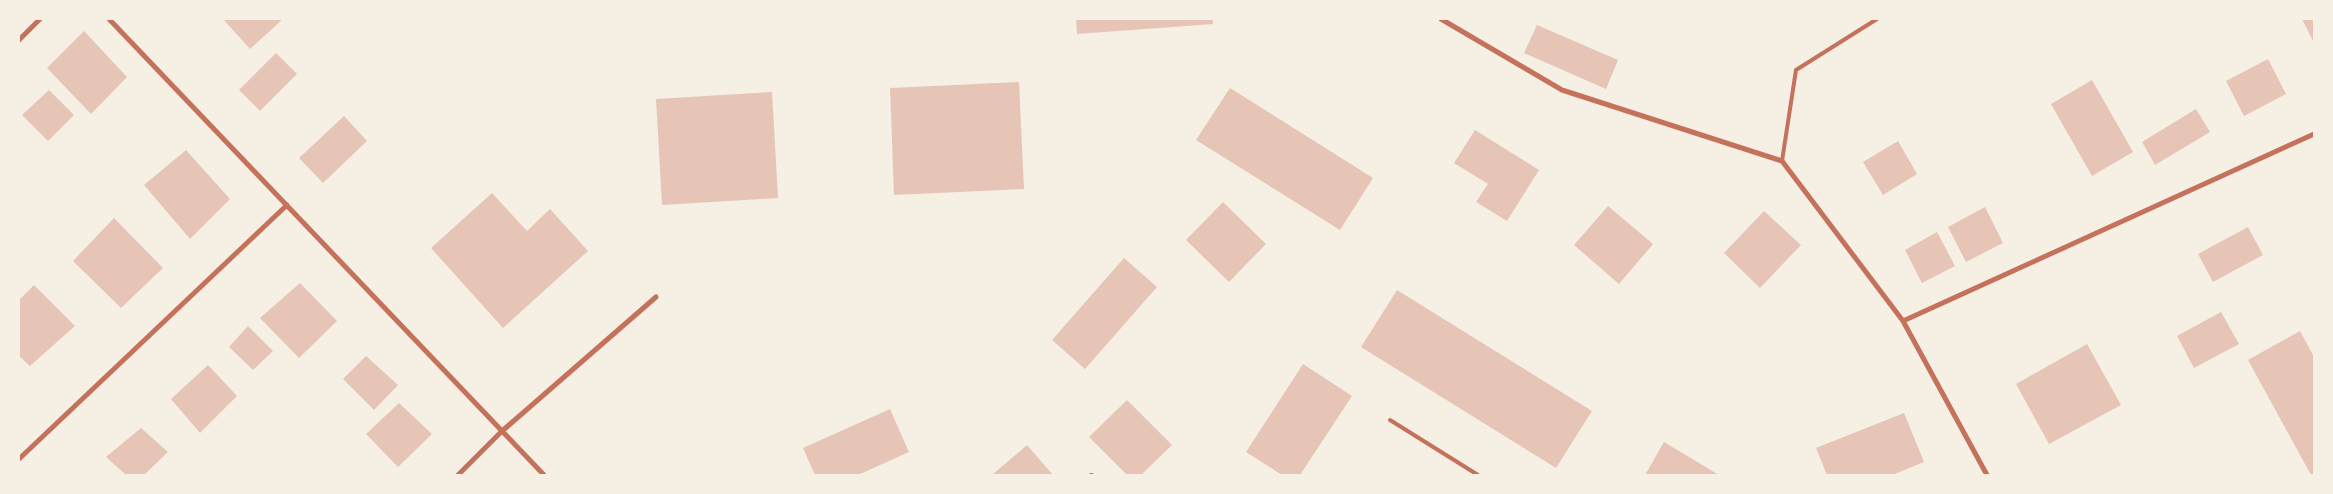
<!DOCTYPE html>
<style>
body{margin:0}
#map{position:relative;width:2333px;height:494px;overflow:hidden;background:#f6efe4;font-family:Arial,sans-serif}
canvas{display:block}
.frame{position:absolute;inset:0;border:20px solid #f6efe4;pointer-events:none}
</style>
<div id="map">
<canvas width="2333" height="494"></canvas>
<div class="frame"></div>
</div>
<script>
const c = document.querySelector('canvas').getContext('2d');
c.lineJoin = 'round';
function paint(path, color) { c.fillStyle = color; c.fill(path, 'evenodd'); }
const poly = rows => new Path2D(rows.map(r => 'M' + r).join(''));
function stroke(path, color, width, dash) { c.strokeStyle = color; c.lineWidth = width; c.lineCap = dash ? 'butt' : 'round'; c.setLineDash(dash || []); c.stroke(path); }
const building = poly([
 [223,19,283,19,250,49],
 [1076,19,1213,19,1213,24,1077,34],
 [2302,19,2314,19,2314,43],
 [1537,25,1618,60,1606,89,1524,53],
 [84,31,127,77,91,114,47,68],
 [276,53,297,74,260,111,239,90],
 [2268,59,2286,94,2244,116,2226,81],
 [2092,80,2133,152,2092,176,2051,104],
 [1019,82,1024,189,894,195,890,88],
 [1230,88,1373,178,1340,230,1196,140],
 [49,90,74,115,48,141,22,115],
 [772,92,778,198,662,205,656,99],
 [2196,109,2210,132,2155,165,2142,142],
 [344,116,367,141,323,183,299,158],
 [1475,130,1539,170,1507,221,1476,202,1488,184,1454,163],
 [1898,141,1917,174,1883,195,1863,162],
 [186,150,230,199,190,239,144,185],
 [492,193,527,231,550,209,588,251,503,328,431,248],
 [1223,202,1266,244,1229,282,1186,240],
 [1608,206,1653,244,1619,284,1574,245],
 [1985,207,2003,243,1966,262,1948,227],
 [1764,211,1801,245,1760,288,1724,253],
 [114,218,163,268,121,308,73,261],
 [2248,227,2263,255,2213,282,2198,254],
 [1937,232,1955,266,1922,283,1905,250],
 [1124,258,1157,287,1085,369,1052,340],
 [300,283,337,321,299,358,260,318],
 [34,285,75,326,30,366,19,356,19,300],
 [1397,290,1592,411,1556,468,1361,347],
 [2221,312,2239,344,2194,368,2177,336],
 [248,326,273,351,253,370,229,347],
 [2300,331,2314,357,2314,475,2311,475,2248,360],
 [2087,344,2121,405,2049,444,2016,384],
 [366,356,398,385,374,410,343,379],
 [1303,364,1352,396,1300,475,1282,475,1246,452],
 [208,365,237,396,200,433,171,399],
 [1127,400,1172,445,1141,475,1127,475,1089,437],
 [399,403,432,434,398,467,366,434],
 [890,409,909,452,858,475,815,475,803,448],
 [1904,413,1924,462,1892,475,1827,475,1816,448],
 [141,428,168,452,144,475,126,475,106,457],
 [1664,442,1719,475,1645,475],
 [1027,445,1053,475,992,475]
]);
const service = poly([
 [1782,161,1796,70,1877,19],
 [1390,420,1478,475],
 [1091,475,1092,475]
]);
const minor = poly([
 [109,19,544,475],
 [1441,19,1562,90,1782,161,1903,321,1987,475],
 [19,40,40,19],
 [1903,321,2314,134],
 [19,459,287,205],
 [458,475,501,432,656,297]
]);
paint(building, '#e6c5b7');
stroke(service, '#c5725c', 4);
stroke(minor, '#c5725c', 5);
</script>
